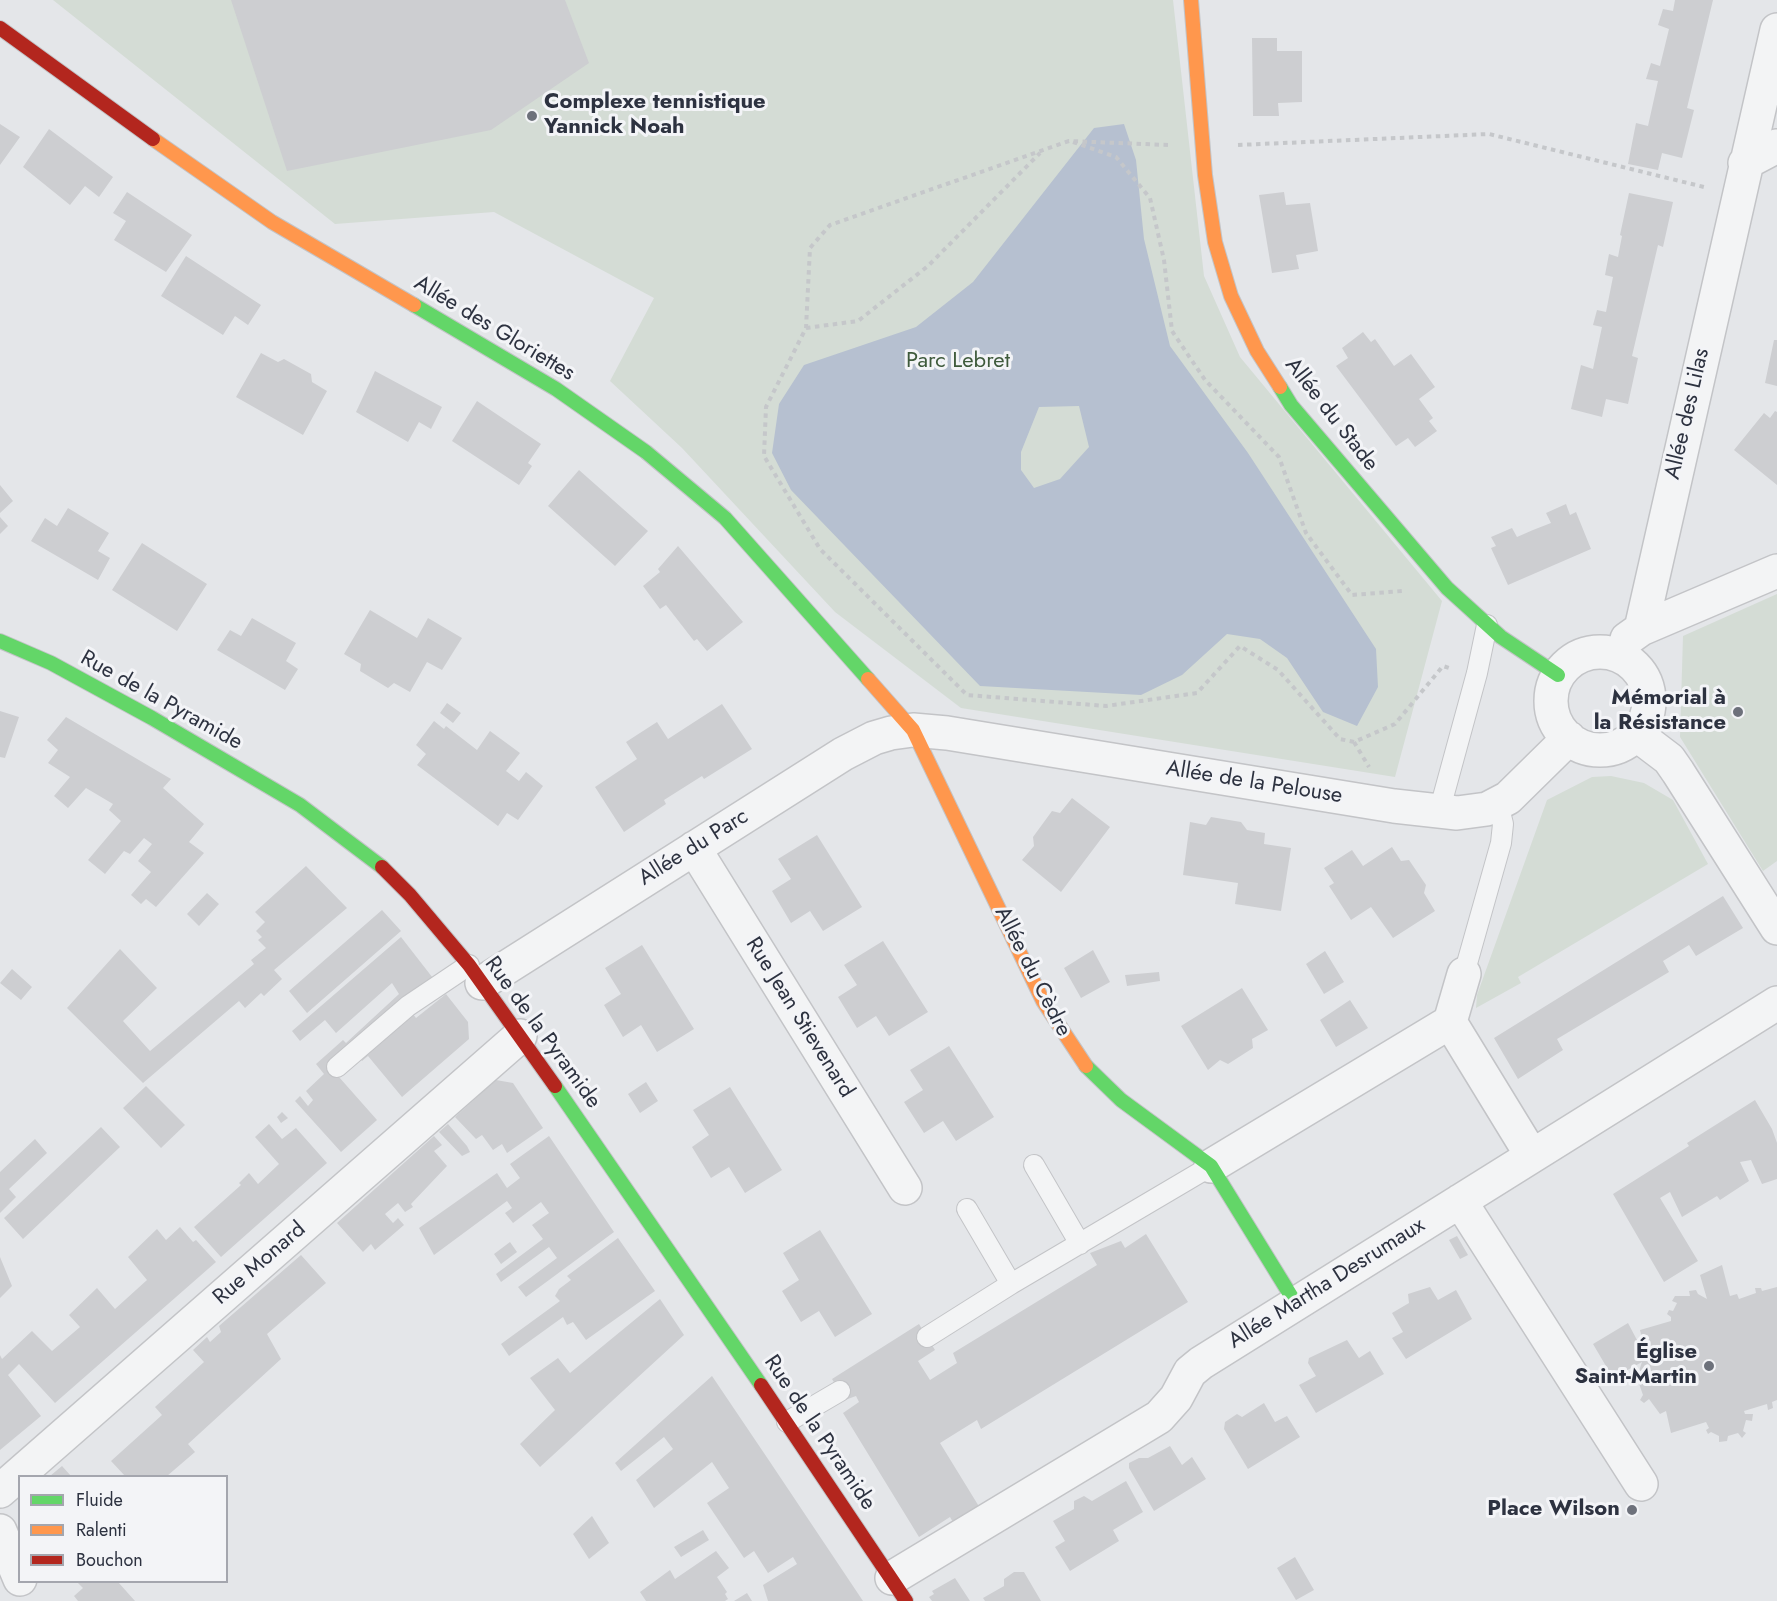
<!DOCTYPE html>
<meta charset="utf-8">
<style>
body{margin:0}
#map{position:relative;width:1777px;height:1601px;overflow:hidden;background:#e4e6e9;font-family:Jost,sans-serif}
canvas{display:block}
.legend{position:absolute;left:18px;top:1475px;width:210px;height:108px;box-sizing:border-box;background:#f3f4f7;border:2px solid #a4a6ae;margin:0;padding:8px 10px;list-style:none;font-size:18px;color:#2d3240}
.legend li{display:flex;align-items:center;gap:12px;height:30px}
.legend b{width:30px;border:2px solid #a4a6ae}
</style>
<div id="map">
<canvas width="1777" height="1601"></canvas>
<ul class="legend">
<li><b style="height:8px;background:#63d668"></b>Fluide</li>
<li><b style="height:8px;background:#ff974d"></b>Ralenti</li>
<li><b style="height:8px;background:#b3261e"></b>Bouchon</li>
</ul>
</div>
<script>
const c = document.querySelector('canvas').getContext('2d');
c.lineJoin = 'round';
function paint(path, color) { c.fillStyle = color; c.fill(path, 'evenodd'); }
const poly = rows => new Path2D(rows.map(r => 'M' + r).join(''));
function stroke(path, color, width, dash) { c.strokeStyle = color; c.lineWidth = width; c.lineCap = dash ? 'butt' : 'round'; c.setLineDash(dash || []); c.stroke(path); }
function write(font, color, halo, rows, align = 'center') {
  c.font = font + ' Jost,sans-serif'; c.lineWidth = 6; c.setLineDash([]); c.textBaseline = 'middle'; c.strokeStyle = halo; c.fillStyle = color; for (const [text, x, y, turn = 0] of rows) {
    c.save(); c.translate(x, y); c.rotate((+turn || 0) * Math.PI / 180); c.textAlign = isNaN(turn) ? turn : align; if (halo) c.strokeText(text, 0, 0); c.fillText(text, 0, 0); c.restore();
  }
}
const green = poly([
 [53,0,1173,0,1204,276,1240,357,1442,601,1395,777,961,708,835,612,682,448,610,381,654,298,494,212,335,224],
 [1777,594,1777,861,1763,871,1680,737,1683,636],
 [1611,776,1644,783,1673,800,1708,864,1518,977,1521,983,1476,1008,1477,995,1547,800,1592,777]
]);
const water = poly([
 [1124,124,1136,160,1144,239,1170,346,1248,453,1376,649,1378,687,1357,726,1323,712,1287,658,1260,639,1227,634,1182,675,1141,695,980,686,791,490,772,453,779,404,804,365,916,327,973,282,1094,128],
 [1079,406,1089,447,1060,479,1034,488,1021,470,1021,452,1039,407]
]);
const building = poly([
 [231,0,565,0,589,63,491,130,287,171],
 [1675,0,1713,0,1687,108,1694,110,1682,158,1662,153,1658,170,1628,164,1636,123,1648,126,1658,81,1646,79,1651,63,1660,66,1669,29,1658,25,1663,9,1673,11],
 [1252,38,1277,38,1277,51,1302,51,1302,102,1278,103,1279,116,1253,116],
 [0,124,20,137,0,165],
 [49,129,113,177,99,197,85,186,70,205,23,167],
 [127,192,192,235,166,272,114,240,126,221,113,213],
 [1284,192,1286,205,1310,203,1318,251,1296,255,1299,269,1272,273,1259,195],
 [1629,193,1673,202,1663,247,1658,245,1632,356,1638,358,1628,404,1606,399,1602,417,1571,409,1581,365,1593,369,1602,327,1593,325,1597,310,1606,312,1613,277,1605,275,1609,254,1618,257,1622,236,1620,235],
 [186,256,261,305,248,325,235,316,223,335,161,296],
 [1363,332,1371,342,1375,339,1394,366,1411,354,1435,387,1419,399,1433,418,1429,421,1437,431,1415,447,1408,438,1396,446,1336,366,1348,358,1342,348],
 [1774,340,1777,340,1777,386,1765,383],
 [261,353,278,362,284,359,311,374,312,382,327,391,303,435,236,397],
 [375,371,442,407,431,429,419,422,408,442,356,412],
 [477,401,541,444,528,463,532,466,519,485,452,441],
 [1775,411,1777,412,1777,485,1734,450,1764,413,1770,418],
 [579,470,648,531,615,566,548,506],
 [0,485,13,501,0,513],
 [1566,504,1570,515,1576,512,1591,549,1508,585,1491,548,1496,546,1491,537,1512,528,1517,537,1533,530,1551,523,1546,513],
 [68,508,109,533,98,551,110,558,98,580,31,541,45,518,57,526],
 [0,517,8,526,0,534],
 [142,543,207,584,177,631,112,590],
 [678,546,743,622,707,651,697,639,694,641,666,605,660,609,643,586,660,572,658,569],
 [370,610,417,638,428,618,462,638,442,670,427,662,410,692,394,683,388,688,360,671,361,664,344,654],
 [252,618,296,643,286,661,298,669,285,690,217,650,230,630,241,636],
 [447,703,461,713,453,723,440,713],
 [722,704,752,749,704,779,702,776,664,800,666,804,624,832,595,787,637,759,626,742,657,722,668,739],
 [0,711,19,717,5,758,0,757],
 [66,717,171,779,163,788,204,824,189,842,204,853,156,907,146,899,141,904,131,895,151,872,138,861,152,844,144,838,130,854,124,851,105,874,88,860,121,821,109,810,113,804,86,788,68,808,54,796,70,777,48,763,58,750,47,740],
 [434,721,444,729,446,726,477,750,490,731,520,753,506,771,519,781,526,772,543,786,518,820,507,813,498,826,417,765,426,754,416,745],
 [1072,798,1110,827,1061,892,1022,860,1034,846,1033,837,1052,811,1060,813],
 [1211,817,1241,822,1247,830,1265,833,1264,844,1291,848,1281,911,1235,904,1238,883,1183,875,1190,822,1206,825],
 [817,835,862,907,823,931,810,911,791,923,772,891,791,879,778,859],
 [1392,847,1401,861,1409,860,1426,885,1424,893,1435,911,1393,938,1371,907,1351,920,1329,886,1334,883,1324,868,1352,850,1363,866],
 [306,866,347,908,274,970,282,979,264,996,261,993,245,1008,239,1001,143,1083,67,1008,120,949,157,988,123,1021,150,1051,254,964,251,960,266,948,258,940,262,937,256,931,265,922,255,912],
 [207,893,219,904,199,926,187,914],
 [1723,896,1743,928,1696,956,1689,945,1663,961,1669,972,1557,1039,1563,1050,1518,1079,1494,1038],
 [382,910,401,931,307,1013,289,991],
 [401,937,436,982,331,1068,377,1120,341,1152,295,1101,300,1096,308,1106,313,1100,306,1091,324,1074,316,1064,343,1040,346,1043,399,994,392,983,336,1033,325,1020,300,1041,292,1031],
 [883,941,928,1012,889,1036,876,1016,857,1028,838,997,857,985,844,965],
 [642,945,694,1029,657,1052,641,1025,623,1037,604,1005,621,994,605,968],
 [1093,950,1110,982,1081,998,1064,968],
 [1325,951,1344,982,1324,994,1306,964],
 [12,969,32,987,21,1000,0,983],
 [1159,972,1160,981,1127,986,1125,975],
 [1242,988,1268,1030,1252,1039,1253,1048,1228,1064,1220,1060,1208,1070,1181,1026],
 [446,994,468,1022,469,1039,402,1097,368,1056,362,1061,357,1055,410,1010,416,1018],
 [1350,1000,1368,1028,1336,1047,1320,1020],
 [949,1046,994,1117,956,1141,943,1121,924,1133,904,1102,923,1090,910,1070],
 [496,1080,513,1083,543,1128,507,1153,502,1144,493,1150,482,1135,476,1139,455,1117],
 [646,1082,658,1101,640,1113,628,1094],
 [146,1086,185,1125,161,1148,123,1108],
 [730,1087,782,1170,745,1193,729,1167,711,1178,692,1147,709,1135,693,1110],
 [1755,1100,1772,1129,1777,1143,1777,1179,1762,1184,1751,1160,1740,1162,1749,1181,1720,1200,1717,1196,1682,1217,1670,1192,1660,1198,1698,1261,1664,1282,1613,1194,1689,1146,1687,1143],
 [282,1112,288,1118,281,1123,277,1117],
 [269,1124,282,1139,296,1128,327,1163,221,1257,194,1227,241,1185,239,1183,249,1173,258,1184,279,1164,255,1137],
 [448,1124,467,1146,470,1152,462,1156,439,1132],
 [101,1127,120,1147,23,1239,4,1218],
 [434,1136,442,1145,434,1151,447,1166,411,1204,413,1207,405,1212,398,1203,385,1214,393,1223,398,1218,404,1225,375,1250,371,1244,363,1252,337,1223],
 [549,1136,614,1232,526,1297,518,1287,557,1258,549,1247,501,1282,496,1274,543,1239,532,1225,549,1213,541,1202,513,1223,505,1213,512,1208,507,1201,434,1255,419,1228,497,1173,507,1188,520,1178,510,1164],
 [35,1139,47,1153,9,1189,16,1197,0,1213,0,1172],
 [180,1227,193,1242,196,1240,216,1262,55,1403,19,1364,8,1375,41,1416,0,1450,0,1355,2,1359,32,1331,52,1351,80,1327,69,1315,97,1288,115,1309,147,1280,128,1257,157,1229,166,1240],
 [820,1230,872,1314,835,1337,819,1311,801,1322,782,1291,799,1280,783,1253],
 [1146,1234,1188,1302,981,1429,977,1420,940,1443,983,1513,954,1524,950,1517,919,1537,843,1413,859,1402,856,1396,845,1400,832,1379,919,1324,935,1350,918,1361,930,1380,957,1363,953,1353,1097,1265,1090,1253,1121,1241,1125,1248],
 [1457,1236,1468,1255,1460,1259,1449,1240],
 [618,1238,655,1291,586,1340,573,1322,567,1325,563,1317,509,1356,501,1344,560,1301,555,1296,559,1289,571,1280,567,1276],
 [510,1242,517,1252,501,1264,494,1254],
 [301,1255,326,1283,267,1334,281,1359,188,1444,195,1452,167,1476,125,1476,111,1461,162,1415,155,1407,204,1362,193,1350,207,1337,210,1342,221,1332,219,1326],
 [0,1257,12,1286,0,1298],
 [1722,1265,1730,1296,1737,1294,1739,1299,1756,1293,1755,1288,1761,1288,1762,1291,1777,1287,1777,1400,1772,1402,1773,1408,1768,1410,1767,1404,1744,1411,1745,1414,1753,1414,1752,1421,1746,1420,1743,1431,1746,1433,1742,1438,1738,1433,1728,1436,1727,1441,1719,1442,1719,1436,1711,1432,1708,1434,1706,1430,1709,1428,1706,1422,1671,1433,1666,1411,1660,1414,1649,1399,1644,1403,1640,1400,1643,1395,1637,1378,1634,1378,1635,1370,1639,1371,1642,1362,1613,1378,1593,1344,1628,1323,1647,1359,1640,1330,1671,1321,1671,1317,1667,1314,1669,1310,1673,1311,1677,1303,1672,1301,1675,1296,1690,1296,1689,1291,1696,1290,1698,1294,1707,1299,1700,1275],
 [1430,1287,1438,1300,1456,1290,1472,1319,1406,1359,1392,1338,1403,1332,1392,1313,1409,1303,1408,1294],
 [660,1299,684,1335,540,1467,520,1444,555,1410,530,1378,558,1358,570,1373],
 [1347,1340,1359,1358,1370,1351,1384,1374,1316,1413,1299,1385,1316,1376,1308,1363,1309,1358],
 [712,1376,768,1459,863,1601,768,1601,763,1585,797,1564,793,1557,768,1573,754,1551,744,1558,707,1503,729,1488,712,1462,654,1508,636,1480,673,1449,664,1437,621,1471,615,1463],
 [1264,1403,1275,1422,1287,1416,1300,1437,1248,1469,1224,1429,1225,1422,1237,1414,1242,1417],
 [1170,1446,1182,1465,1192,1457,1206,1479,1154,1511,1129,1468,1129,1463,1139,1458,1148,1458],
 [62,1466,71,1476,50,1476],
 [1126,1481,1143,1512,1113,1530,1119,1541,1070,1571,1055,1547,1065,1541,1053,1521,1074,1509,1074,1501,1084,1496,1092,1501],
 [592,1516,609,1543,589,1559,573,1534],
 [703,1530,709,1540,681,1557,674,1547],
 [716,1551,729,1568,717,1577,727,1592,725,1594,728,1599,725,1601,646,1601,640,1592,670,1570,675,1579],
 [1295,1557,1314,1590,1296,1600,1277,1568],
 [1014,1572,1024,1572,1041,1601,985,1601,983,1598,1004,1586,1004,1579],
 [955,1578,970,1601,932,1601,929,1597,934,1594,932,1591],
 [77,1582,118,1582,135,1601,78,1601,74,1596,83,1588],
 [747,1593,752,1601,734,1601]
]);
const path = poly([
 [1073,142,1116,157,1150,198,1164,260,1172,331,1205,380,1279,457,1306,533,1352,595,1402,591],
 [1168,145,1069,141,830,225,810,248,806,328,766,407,764,456,820,549,967,695,1106,706,1197,693,1240,646,1278,670,1340,739,1354,742,1395,724,1443,666,1449,668],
 [1238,145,1489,134,1704,187],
 [806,328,858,321,928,266,1040,153],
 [1354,742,1369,767]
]);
const lane = poly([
 [1439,812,1477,673,1487,625],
 [1464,974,1501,843,1503,824,1498,804],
 [337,1067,408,1006,469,965],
 [1034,1165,1080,1244],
 [967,1209,1011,1284],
 [927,1337,1011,1284,1211,1166],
 [787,1422,840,1391]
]);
const street = poly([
 [1745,163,1777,146],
 [1641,629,1777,30],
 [1627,639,1641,629,1777,571],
 '1551 701a49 49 0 1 1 98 0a49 49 0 1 1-98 0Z',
 [1636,734,1669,759,1678,772,1777,928],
 [694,848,905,1188],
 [482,983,843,754,874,738,891,733,913,730,947,733,1394,806,1457,813,1487,809,1508,798,1569,738],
 [1450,1022,1532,1156],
 [1211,1166,1450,1022,1464,974],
 [1460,1201,1641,1484],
 [0,1491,520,1036],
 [0,1531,20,1579],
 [892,1578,1159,1417,1176,1398,1190,1372,1201,1363,1777,1003]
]);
const fast = poly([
 [414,305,556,389,646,452,725,518,868,679],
 [1280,387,1291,405,1447,588,1501,637,1558,675],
 [0,641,51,663,152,718,300,805,382,867],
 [1086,1066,1121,1100,1211,1166,1296,1304],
 [555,1086,761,1385]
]);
const slow = poly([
 [1191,0,1205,175,1215,242,1231,296,1257,351,1280,387],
 [153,139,272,222,414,305],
 [868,679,913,730,1043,1001,1086,1066]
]);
const jam = poly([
 [0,28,153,139],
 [382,867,410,895,469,965,555,1086],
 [761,1385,906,1601]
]);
const markers = [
 [532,116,6,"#6d717b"],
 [1738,712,6,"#6d717b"],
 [1709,1366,6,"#6d717b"],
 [1632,1510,6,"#6d717b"]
];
const poiNames = [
 ["Complexe tennistique",544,103,"left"],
 ["Yannick Noah",544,128,"left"],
 ["Mémorial à",1726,699],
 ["la Résistance",1726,724],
 ["Église",1697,1353],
 ["Saint-Martin",1697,1378],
 ["Place Wilson",1620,1510]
];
const streetNames = [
 ["Allée des Gloriettes",494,329,31],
 ["Allée des Lilas",1688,414,-77],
 ["Allée du Stade",1331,415,52],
 ["Rue de la Pyramide",161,701,29],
 ["Allée de la Pelouse",1254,783,9],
 ["Allée du Parc",694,848,-32],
 ["Allée du Cèdre",1032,972,63],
 ["Rue Jean Stievenard",799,1018,58],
 ["Rue de la Pyramide",542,1033,54],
 ["Rue Monard",260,1264,-41],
 ["Allée Martha Desrumaux",1327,1284,-32],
 ["Rue de la Pyramide",819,1433,56]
];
const parkNames = [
 ["Parc Lebret",958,362]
];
paint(green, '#d4dcd5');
paint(water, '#b6c0d0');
paint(building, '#cdced1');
stroke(lane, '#c3c4c7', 22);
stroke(street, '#c3c4c7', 36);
stroke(fast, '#c3c4c7', 16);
stroke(slow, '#c3c4c7', 16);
stroke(jam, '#c3c4c7', 16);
stroke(path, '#c5c7ca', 4, [4.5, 4.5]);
stroke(lane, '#f3f4f5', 20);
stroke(street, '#f3f4f5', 33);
stroke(fast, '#63d668', 14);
stroke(slow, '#ff974d', 14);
stroke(jam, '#b3261e', 14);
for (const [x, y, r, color] of markers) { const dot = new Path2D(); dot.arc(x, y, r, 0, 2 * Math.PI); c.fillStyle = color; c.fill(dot); stroke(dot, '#f3f4f7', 2); }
write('bold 22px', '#2d3240', '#f3f4f7', poiNames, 'right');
write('22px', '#2d3240', '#f3f4f7', streetNames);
write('22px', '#3e5a3b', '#f3f4f7', parkNames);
</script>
